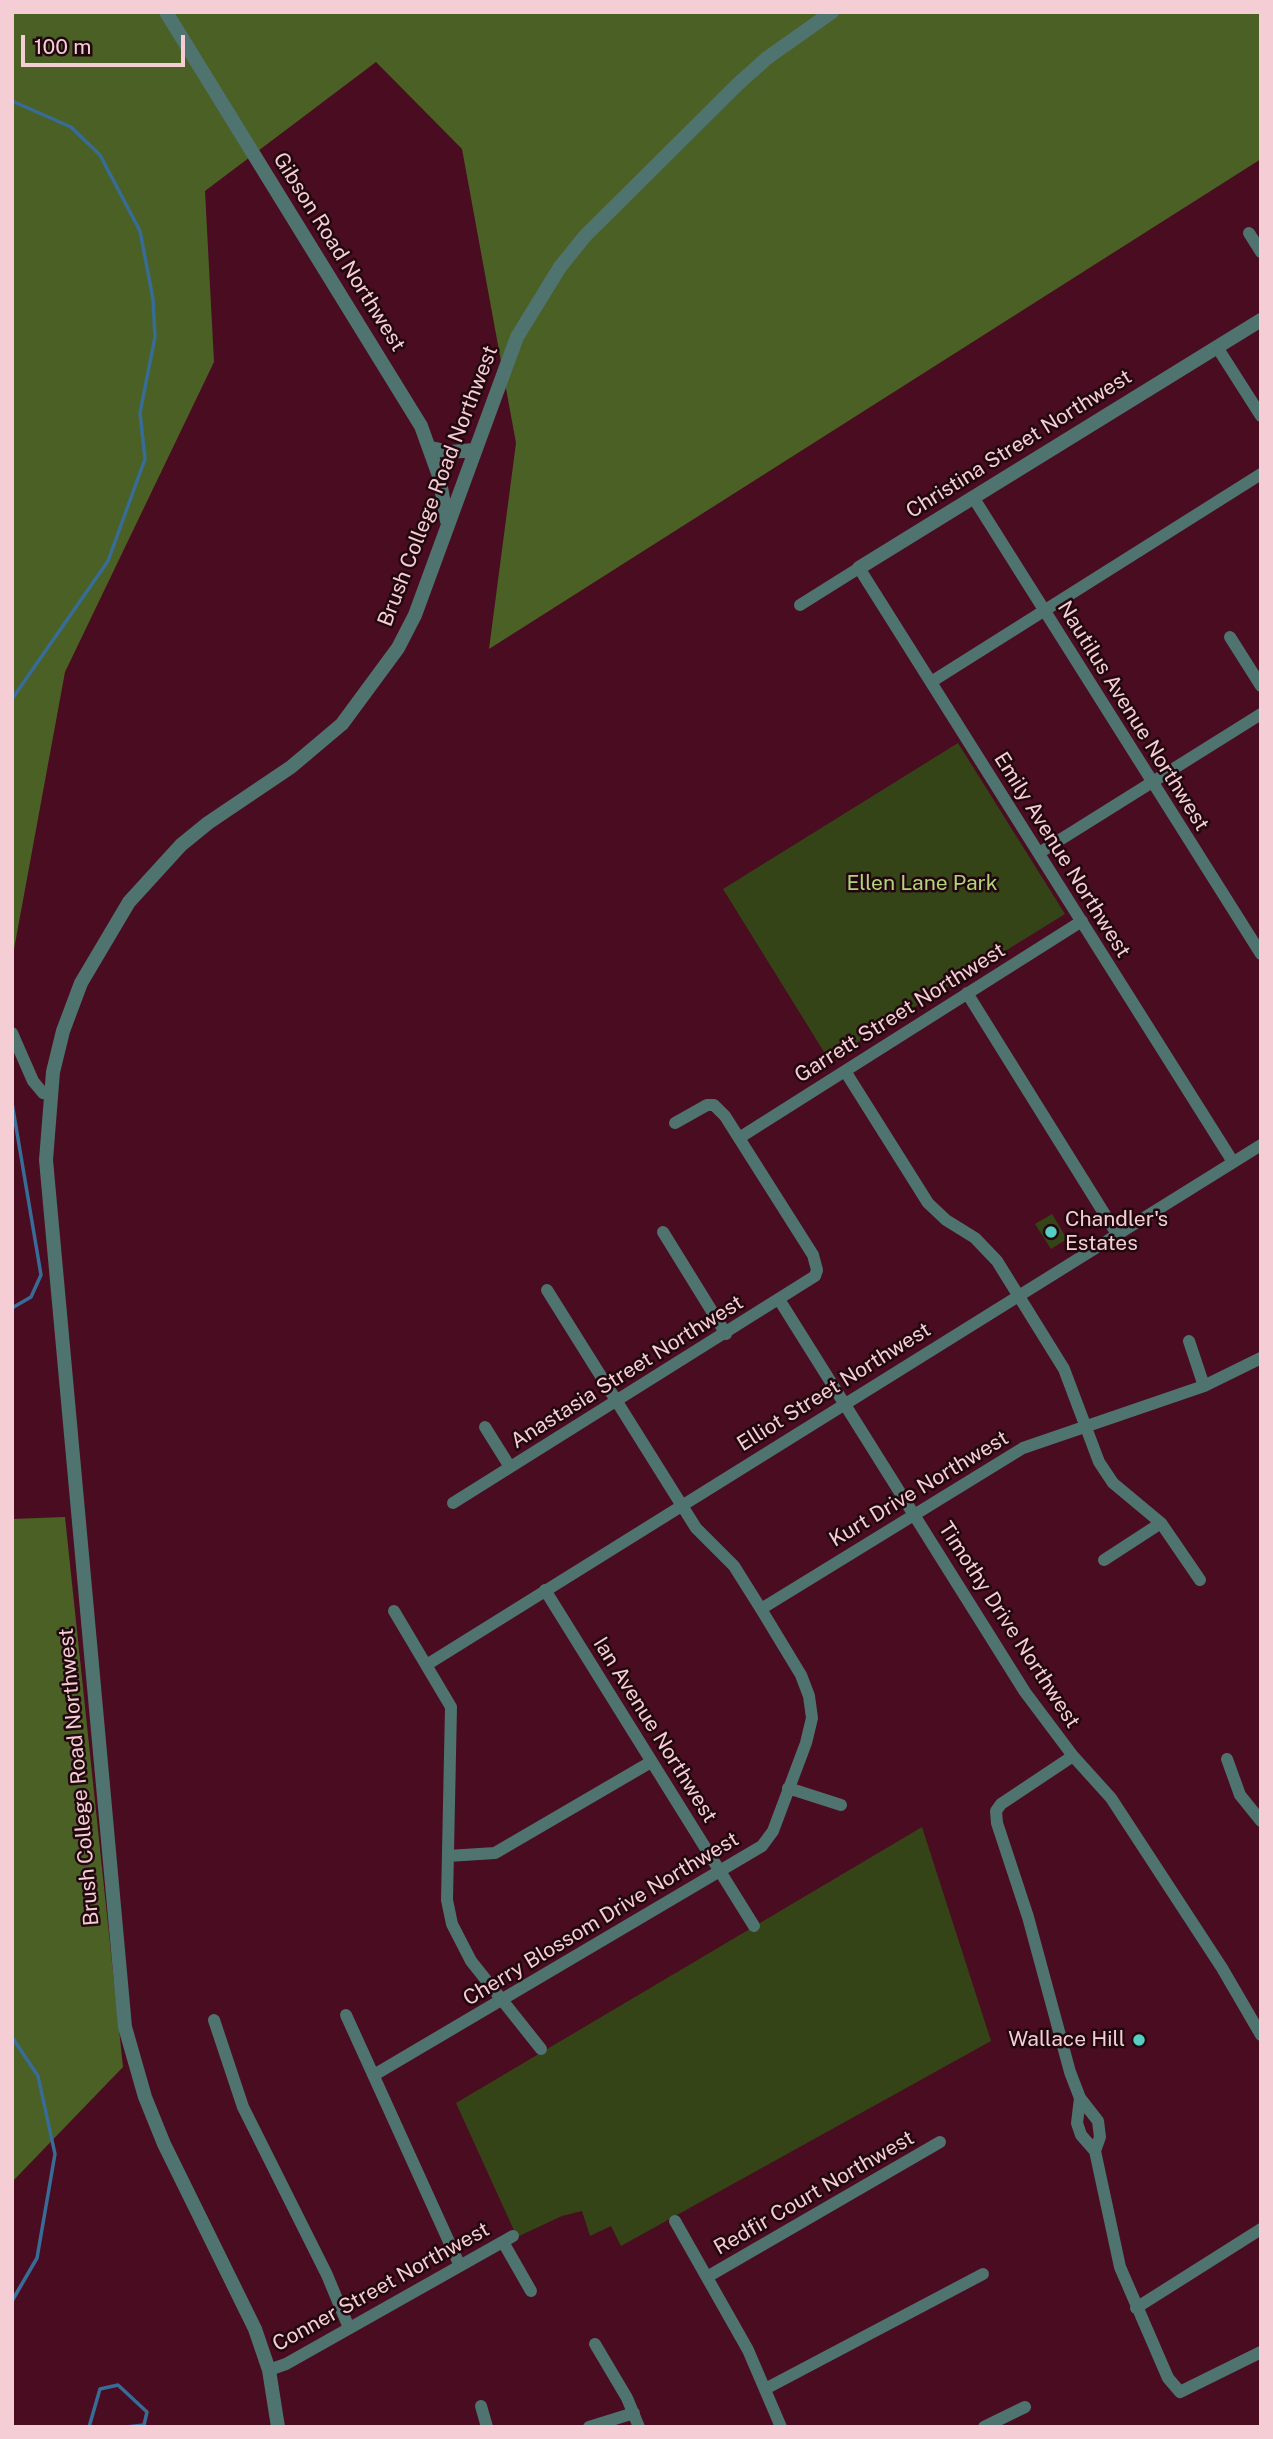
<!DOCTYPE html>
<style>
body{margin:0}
#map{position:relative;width:1273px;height:2439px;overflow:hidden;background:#4a0c21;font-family:"Public Sans",sans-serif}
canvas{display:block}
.frame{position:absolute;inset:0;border:14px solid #f5cdd4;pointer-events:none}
.scale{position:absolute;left:21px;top:35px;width:164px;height:32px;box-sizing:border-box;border:4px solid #f5cdd4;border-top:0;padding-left:9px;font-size:21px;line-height:24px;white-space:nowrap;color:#f5cdd4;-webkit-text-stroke:5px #21070e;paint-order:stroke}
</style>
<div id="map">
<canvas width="1273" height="2439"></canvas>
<div class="frame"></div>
<div class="scale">100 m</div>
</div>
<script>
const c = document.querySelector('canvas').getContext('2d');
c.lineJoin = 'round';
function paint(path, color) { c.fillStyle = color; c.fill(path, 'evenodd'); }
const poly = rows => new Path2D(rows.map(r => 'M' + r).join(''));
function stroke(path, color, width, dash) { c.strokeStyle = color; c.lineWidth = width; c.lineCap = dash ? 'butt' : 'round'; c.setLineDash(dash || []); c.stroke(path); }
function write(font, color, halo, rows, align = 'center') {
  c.font = font + ' "Public Sans",sans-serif'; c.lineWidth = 5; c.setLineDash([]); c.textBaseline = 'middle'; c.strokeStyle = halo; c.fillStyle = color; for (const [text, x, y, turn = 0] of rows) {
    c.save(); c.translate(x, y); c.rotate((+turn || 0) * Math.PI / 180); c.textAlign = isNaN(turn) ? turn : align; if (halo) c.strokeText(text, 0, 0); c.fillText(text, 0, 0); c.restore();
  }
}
const green = poly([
 [958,743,1065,914,829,1060,723,889],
 [1052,1214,1067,1239,1051,1249,1035,1224],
 [922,1827,991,2041,621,2246,611,2226,590,2236,582,2211,562,2216,517,2237,456,2103]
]);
const forest = poly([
 [12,12,1261,12,1261,159,489,649,516,443,462,149,376,62,205,191,214,362,65,672,12,960],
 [65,1517,123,2067,12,2182,12,1519]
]);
const stream = poly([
 [12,101,71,127,100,155,140,231,153,299,155,337,140,413,145,459,108,561,12,699],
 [12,1103,41,1275,31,1297,12,1308],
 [12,2037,38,2076,55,2154,37,2258,12,2301],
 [89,2427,100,2389,118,2385,147,2412,144,2425,126,2427]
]);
const minor = poly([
 [1249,233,1261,252],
 [1217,347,1261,416],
 [973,497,1261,954],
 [800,605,859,568,1233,1162],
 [1230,637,1261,686],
 [931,682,1261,474],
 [1039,853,1261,714],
 [967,993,1117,1234],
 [12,1033,33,1081,43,1093,49,1094],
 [845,1071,928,1203,946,1220,975,1238,997,1261,1064,1369,1099,1462,1113,1483,1161,1523,1200,1580],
 [739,1138,1082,921],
 [663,1232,726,1334],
 [780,1301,1025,1692,1073,1756,1111,1798,1222,1968,1261,2035],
 [1189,1341,1204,1386],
 [485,1427,510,1467],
 [453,1503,815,1276,817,1270,813,1255,725,1116,714,1105,707,1105,675,1123],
 [1104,1560,1161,1523],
 [545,1590,754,1926],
 [761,1609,1023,1448,1204,1386,1261,1358],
 [394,1611,451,1707,447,1900,452,1924,471,1961,541,2049],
 [428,1664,1261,1145],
 [1073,1756,1001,1804,996,1811,997,1823,1028,1917,1070,2072,1080,2098,1098,2121,1100,2137,1095,2151,1120,2267,1168,2378,1180,2392,1261,2352],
 [1227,1759,1240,1795,1261,1821],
 [788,1788,841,1805],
 [448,1856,495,1853,651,1762],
 [346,2015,460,2266],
 [214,2020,243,2107,327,2275,349,2328],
 [374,2075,762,1846,773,1831,806,1743,812,1718,809,1696,801,1675,761,1609,734,1566,696,1528,547,1290],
 [1080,2098,1077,2123,1081,2135,1095,2151],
 [675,2221,748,2350,781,2427],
 [503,2242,531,2291],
 [707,2277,940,2142],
 [1136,2308,1261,2229],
 [595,2344,627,2398,639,2427],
 [269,2370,286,2364,513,2236],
 [767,2388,983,2274],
 [481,2406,487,2427],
 [589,2427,634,2413],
 [984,2427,1025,2407]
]);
const tertiary = poly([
 [166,12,421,426,439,476,447,521],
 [431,448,450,452,474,450],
 [859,568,1261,320],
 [278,2427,269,2370,255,2329,164,2144,145,2097,125,2027,46,1160,53,1072,63,1031,81,983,129,902,181,845,208,823,291,767,342,724,398,648,415,615,517,337,560,267,585,236,738,84,767,58,832,12]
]);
const markers = [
 [1051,1232,7,"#57cec1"],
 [1139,2040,7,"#57cec1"]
];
const streetNames = [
 ["Gibson Road Northwest",339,252,58],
 ["Christina Street Northwest",1019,444,-32],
 ["Brush College Road Northwest",438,486,-69],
 ["Nautilus Avenue Northwest",1133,716,58],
 ["Emily Avenue Northwest",1062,855,58],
 ["Garrett Street Northwest",900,1013,-32],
 ["Anastasia Street Northwest",627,1372,-32],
 ["Elliot Street Northwest",834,1387,-32],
 ["Kurt Drive Northwest",919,1489,-31],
 ["Timothy Drive Northwest",1009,1625,57],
 ["Ian Avenue Northwest",655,1730,58],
 ["Brush College Road Northwest",79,1777,-95],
 ["Cherry Blossom Drive Northwest",601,1919,-31],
 ["Redfir Court Northwest",814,2193,-30],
 ["Conner Street Northwest",381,2287,-29]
];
const parkNames = [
 ["Ellen Lane Park",922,884]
];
const poiNames = [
 ["Chandler's",1065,1220],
 ["Estates",1065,1244],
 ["Wallace Hill",1125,2040,"right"]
];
paint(green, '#344417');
paint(forest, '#4b6024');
stroke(stream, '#376c97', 3.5);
stroke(minor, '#4f736e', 12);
stroke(tertiary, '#4f736e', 14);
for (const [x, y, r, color] of markers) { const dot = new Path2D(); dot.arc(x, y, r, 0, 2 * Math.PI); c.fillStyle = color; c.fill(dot); stroke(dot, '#21070e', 2.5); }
write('21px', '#f5cdd4', '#21070e', streetNames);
write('21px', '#b2d37b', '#21070e', parkNames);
write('21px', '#f5cdd4', '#21070e', poiNames, 'left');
</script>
